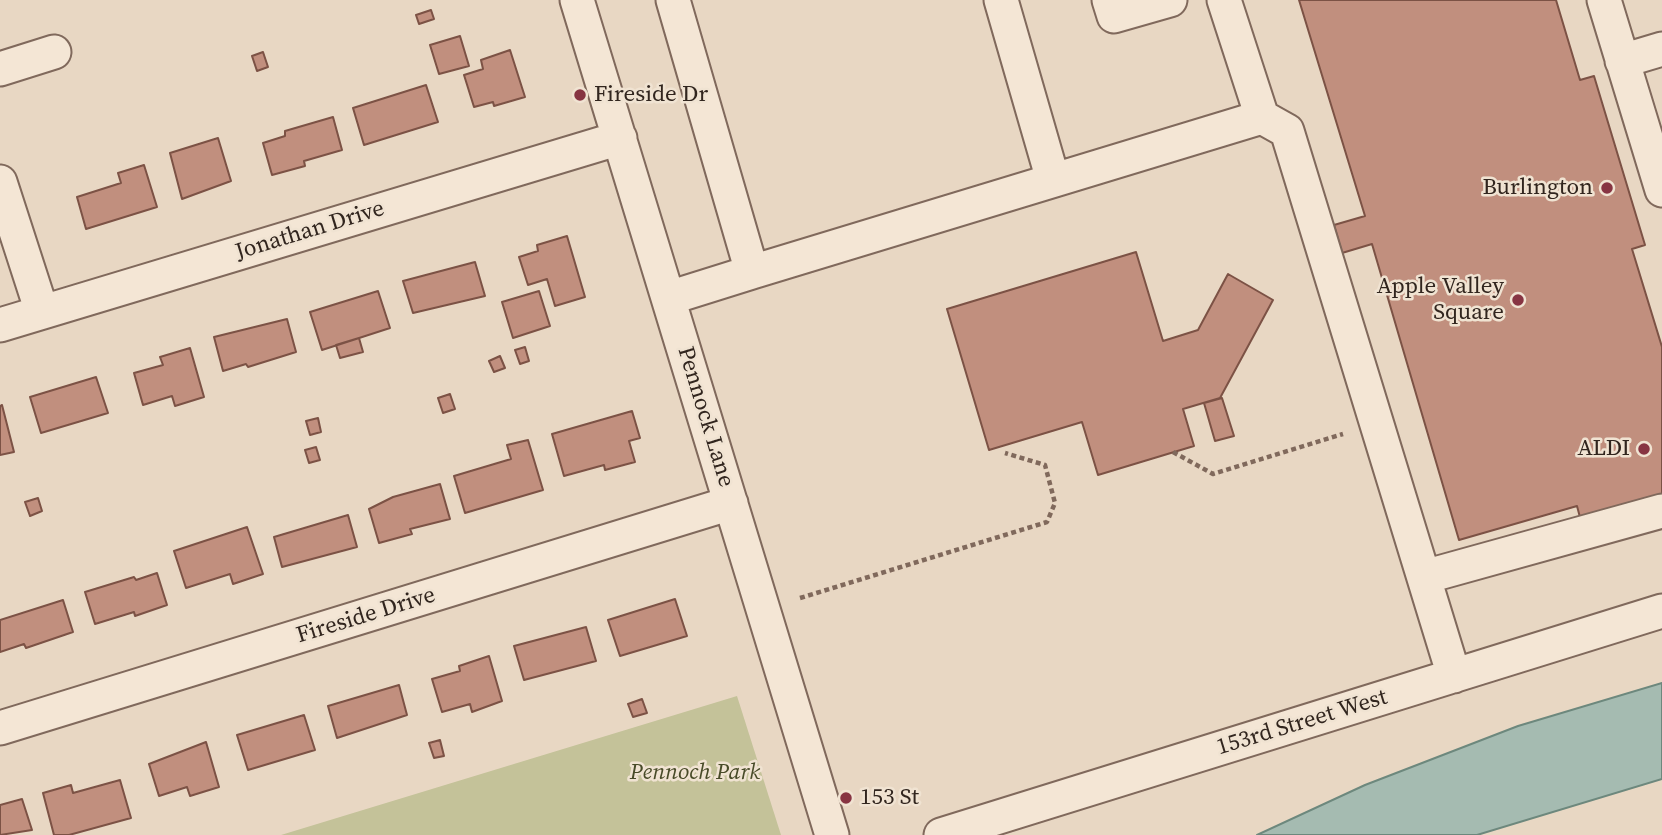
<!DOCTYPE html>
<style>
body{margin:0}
canvas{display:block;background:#e8d7c3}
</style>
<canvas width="1662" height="835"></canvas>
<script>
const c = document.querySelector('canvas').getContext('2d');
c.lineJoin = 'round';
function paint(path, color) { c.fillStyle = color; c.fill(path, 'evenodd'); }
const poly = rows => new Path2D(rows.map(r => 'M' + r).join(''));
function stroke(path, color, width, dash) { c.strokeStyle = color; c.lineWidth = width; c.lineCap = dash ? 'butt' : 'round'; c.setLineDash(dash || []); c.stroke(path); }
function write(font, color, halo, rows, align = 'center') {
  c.font = font + ' "Source Serif 4",serif'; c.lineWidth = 5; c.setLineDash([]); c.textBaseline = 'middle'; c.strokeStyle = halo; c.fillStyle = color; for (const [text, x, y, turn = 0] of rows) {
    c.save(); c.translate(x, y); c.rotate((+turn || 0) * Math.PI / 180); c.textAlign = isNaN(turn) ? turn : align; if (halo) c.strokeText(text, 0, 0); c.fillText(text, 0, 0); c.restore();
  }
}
const green = poly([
 [737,696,781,835,281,835]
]);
const water = poly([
 [1662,683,1662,779,1477,835,1257,835,1365,785,1518,726,1662,683]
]);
const building = poly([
 [1299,0,1556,0,1580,80,1594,76,1645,245,1632,249,1662,347,1662,502,1582,525,1577,506,1459,540,1372,244,1342,253,1334,225,1365,216,1299,0],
 [431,10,434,19,419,24,416,15,431,10],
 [460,36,469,66,439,74,430,45,460,36],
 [510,50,525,97,494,106,493,102,474,107,464,75,483,69,481,60,510,50],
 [263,52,268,67,257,71,252,56,263,52],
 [426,85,438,122,364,145,353,108,426,85],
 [333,117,342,150,304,161,305,166,272,175,263,143,285,136,285,131,333,117],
 [218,138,231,181,182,199,170,153,218,138],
 [144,165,157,207,86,229,77,197,121,183,118,173,144,165],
 [567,236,585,297,555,306,547,279,528,285,519,257,538,251,537,245,567,236],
 [1136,252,1163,341,1198,330,1228,274,1273,300,1220,398,1183,409,1194,446,1098,475,1082,422,989,450,947,309,1136,252],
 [475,262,485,296,413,313,403,281,475,262],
 [378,291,390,328,322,350,310,312,378,291],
 [539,291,550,326,513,338,502,302,539,291],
 [287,319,296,352,248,367,246,364,223,371,214,337,287,319],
 [359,338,363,352,340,358,336,345,359,338],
 [525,347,529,361,520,364,515,350,525,347],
 [190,348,204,397,175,406,172,396,143,405,134,373,163,365,160,357,190,348],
 [500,356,505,368,494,372,489,361,500,356],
 [96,377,108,413,41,433,30,397,96,377],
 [450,394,455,409,443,413,438,398,450,394],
 [1222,398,1234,436,1215,441,1204,403,1222,398],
 [2,405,14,452,0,455,0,406,2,405],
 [632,411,640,438,629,441,635,462,605,470,604,465,564,476,552,434,632,411],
 [318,418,321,432,310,435,306,421,318,418],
 [528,440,543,490,465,513,454,476,511,459,507,445,528,440],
 [316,447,320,460,309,463,305,450,316,447],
 [440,484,450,519,410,529,412,534,379,543,369,509,393,497,440,484],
 [38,498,42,511,30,516,25,502,38,498],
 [348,515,357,547,282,567,274,537,348,515],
 [247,527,263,574,233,584,230,574,186,588,174,551,247,527],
 [157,573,167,605,135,616,134,612,95,624,85,592,134,577,136,580,157,573],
 [675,599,687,636,620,656,608,620,675,599],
 [63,600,73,632,26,648,24,644,0,652,0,620,63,600],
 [586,627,596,661,524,680,514,646,586,627],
 [489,656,502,701,472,712,470,704,442,712,432,679,460,671,459,666,489,656],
 [399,685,407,715,337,738,328,706,399,685],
 [642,699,647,713,633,717,628,704,642,699],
 [304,715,315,750,248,770,237,735,304,715],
 [440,740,444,756,434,758,429,743,440,740],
 [206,742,219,787,190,796,187,787,159,796,149,764,206,742],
 [120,780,131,818,69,835,54,835,43,793,71,785,73,793,120,780],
 [22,799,32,830,0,835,0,805,22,799]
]);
const path = poly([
 [1173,452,1213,474,1343,434],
 [800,598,1047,522,1055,503,1045,465,1005,453]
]);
const minor = poly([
 [577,0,832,835],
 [673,0,752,272,1262,117,1224,0],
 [1001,0,1053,180],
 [1109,0,1114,16,1170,0],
 [1604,0,1662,190],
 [1622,61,1662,49],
 [0,69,54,52],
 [1262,117,1287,131,1454,676],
 [0,182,42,312],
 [669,298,752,272],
 [0,325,620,138],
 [1424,577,1662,511],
 [0,728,731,503],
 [941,835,1662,611]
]);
const markers = [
 [580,95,7,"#873442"],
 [1607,188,7,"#873442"],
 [1518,300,7,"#873442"],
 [1644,449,7,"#873442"],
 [846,798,7,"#873442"]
];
const poiNames = [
 ["Fireside Dr",594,95,"left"],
 ["Burlington",1593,188],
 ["Apple Valley",1504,287],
 ["Square",1504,313],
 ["ALDI",1630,449],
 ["153 St",860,798,"left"]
];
const streetNames = [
 ["Jonathan Drive",310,231,-17],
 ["Pennock Lane",705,417,73],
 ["Fireside Drive",366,616,-17],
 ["153rd Street West",1302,723,-17]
];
const parkNames = [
 ["Pennoch Park",695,773]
];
paint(green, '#c4c299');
paint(water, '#a5bbb1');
stroke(water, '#6d887d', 2);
paint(building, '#c18f7e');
stroke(building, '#7c5245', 2);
stroke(minor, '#80695c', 37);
stroke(path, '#80695c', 4.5, [5, 3.5]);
stroke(minor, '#f4e6d5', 33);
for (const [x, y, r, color] of markers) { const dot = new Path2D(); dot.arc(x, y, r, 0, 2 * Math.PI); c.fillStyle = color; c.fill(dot); stroke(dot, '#f0e3d2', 2.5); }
write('23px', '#31251e', '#f0e3d2', poiNames, 'right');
write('23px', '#31251e', '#f0e3d2', streetNames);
write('italic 23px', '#484b28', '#f0e3d2', parkNames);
</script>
